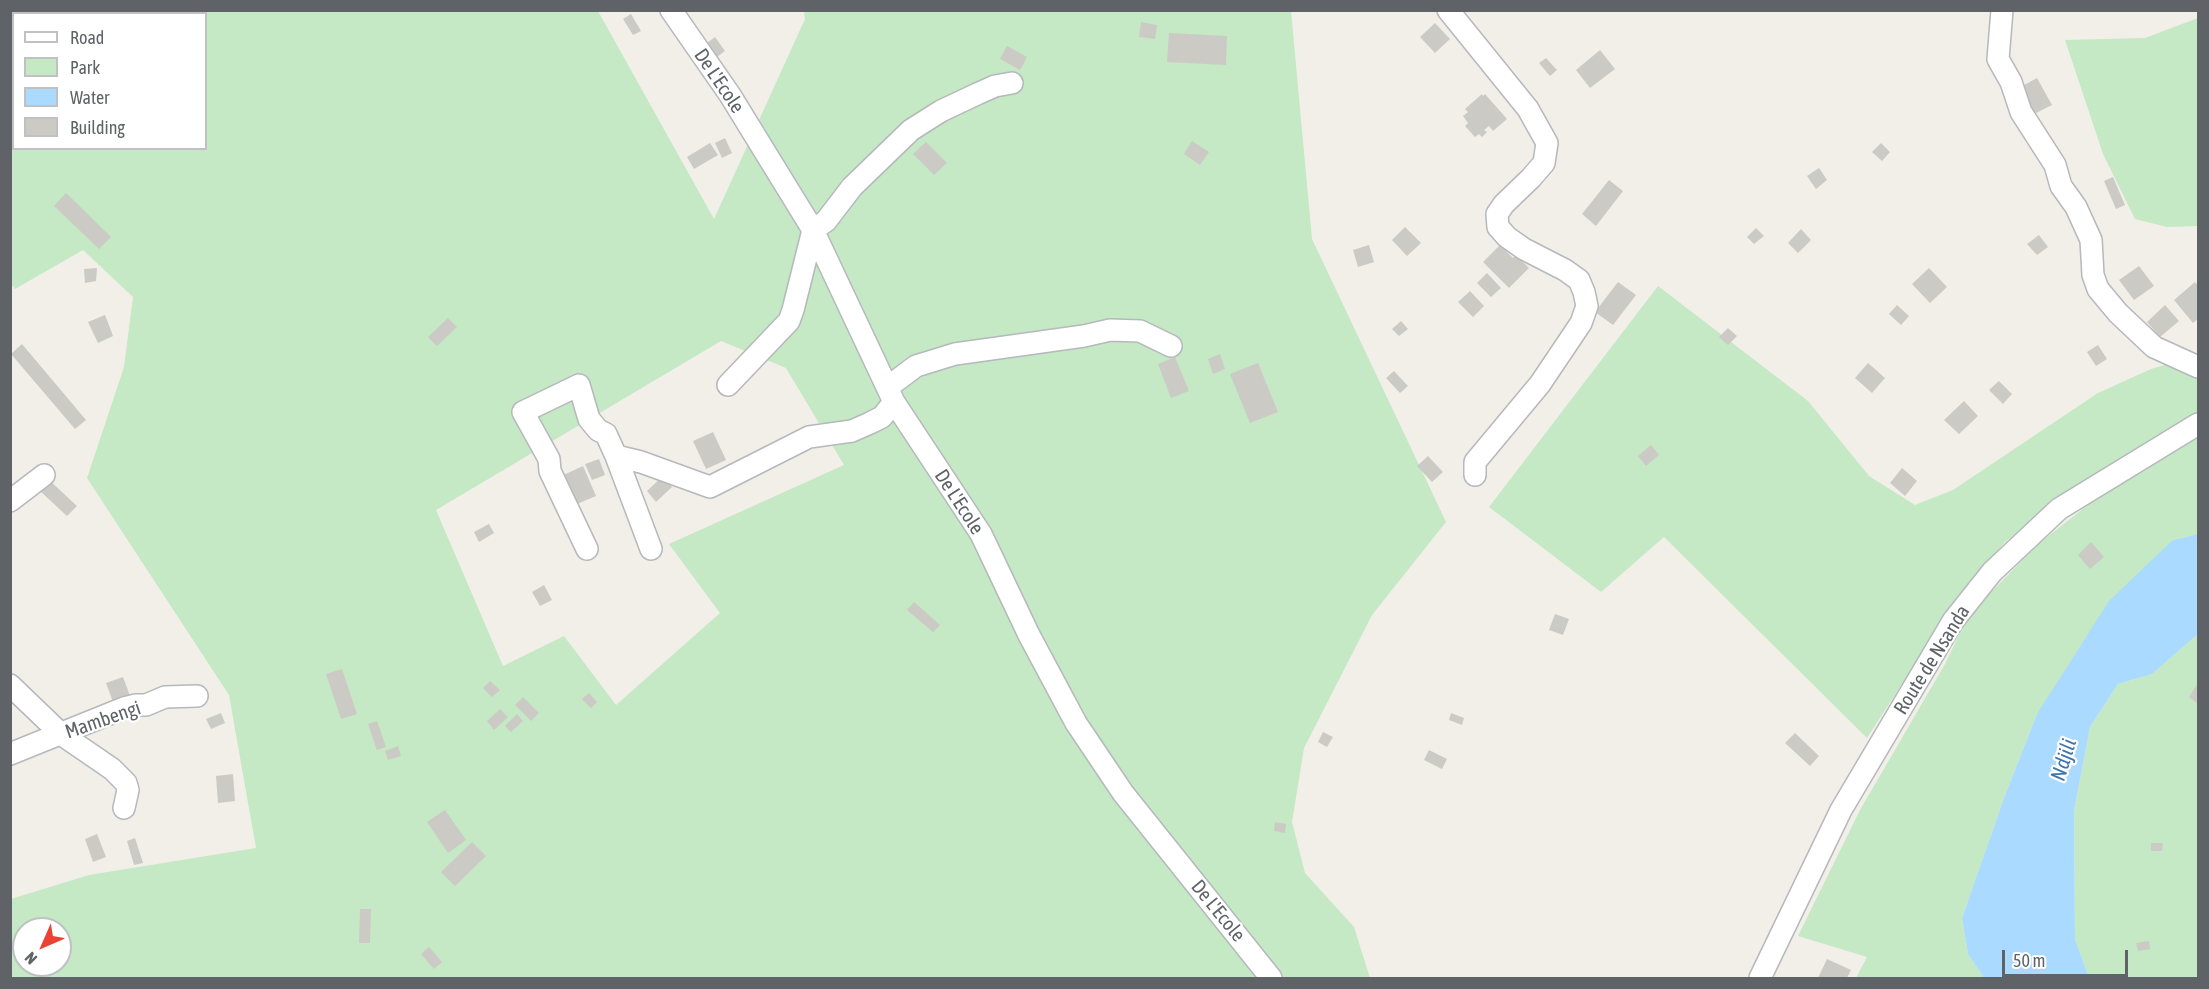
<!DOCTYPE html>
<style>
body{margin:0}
#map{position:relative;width:2209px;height:989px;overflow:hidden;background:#f1efe8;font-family:"Asap Condensed",sans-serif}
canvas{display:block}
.frame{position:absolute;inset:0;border:12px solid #5f6368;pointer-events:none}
.legend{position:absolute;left:12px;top:12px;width:195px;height:138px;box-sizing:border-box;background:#fff;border:2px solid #bfc1c3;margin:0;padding:8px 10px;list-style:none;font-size:18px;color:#5f6368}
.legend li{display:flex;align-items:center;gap:12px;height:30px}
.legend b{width:30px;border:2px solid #bfc1c3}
.north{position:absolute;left:12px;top:917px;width:60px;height:60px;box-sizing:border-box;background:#fff;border:2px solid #bfc1c3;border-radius:50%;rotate:225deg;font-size:16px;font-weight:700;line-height:24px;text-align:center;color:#5f6368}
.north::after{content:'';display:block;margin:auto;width:21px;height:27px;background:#ea4335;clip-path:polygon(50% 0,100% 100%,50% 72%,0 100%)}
.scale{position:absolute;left:2002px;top:950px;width:126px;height:27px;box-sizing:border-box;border:3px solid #5f6368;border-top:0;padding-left:8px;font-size:18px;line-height:21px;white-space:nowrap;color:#5f6368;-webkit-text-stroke:4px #fff;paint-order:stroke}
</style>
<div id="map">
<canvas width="2209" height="989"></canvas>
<div class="frame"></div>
<ul class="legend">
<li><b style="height:8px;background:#fff"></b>Road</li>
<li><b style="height:16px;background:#c5e8c5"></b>Park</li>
<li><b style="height:16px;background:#aadaff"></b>Water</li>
<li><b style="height:16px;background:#cccac5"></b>Building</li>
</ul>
<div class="north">N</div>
<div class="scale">50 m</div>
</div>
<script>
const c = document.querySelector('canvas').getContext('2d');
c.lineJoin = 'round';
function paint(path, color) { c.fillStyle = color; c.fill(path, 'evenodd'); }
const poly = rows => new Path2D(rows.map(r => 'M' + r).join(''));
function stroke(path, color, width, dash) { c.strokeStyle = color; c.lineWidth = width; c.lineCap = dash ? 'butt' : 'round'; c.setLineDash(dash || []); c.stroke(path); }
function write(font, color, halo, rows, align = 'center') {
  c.font = font + ' "Asap Condensed",sans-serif'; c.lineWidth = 4.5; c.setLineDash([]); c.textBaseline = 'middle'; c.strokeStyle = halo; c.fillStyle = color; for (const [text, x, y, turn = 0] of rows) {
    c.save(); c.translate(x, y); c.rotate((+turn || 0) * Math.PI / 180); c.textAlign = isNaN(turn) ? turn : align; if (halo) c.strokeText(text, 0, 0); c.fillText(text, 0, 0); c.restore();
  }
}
const green = poly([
 [10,11,598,11,714,219,805,19,804,11,1291,11,1312,239,1446,522,1372,615,1304,748,1292,822,1305,873,1354,927,1370,978,11,978,11,899,89,875,256,848,229,695,87,478,124,367,133,297,83,250,15,289,11,284],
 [14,14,206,14,206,148,14,148],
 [721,341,786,368,844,465,669,544,720,613,616,705,564,636,503,666,436,510],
 [24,929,60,929,60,965,24,965],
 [2198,18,2198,226,2167,227,2135,219,2103,154,2065,40,2145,38],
 [1658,286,1808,401,1869,476,1915,505,1953,490,2098,393,2151,369,2198,355,2198,413,2057,500,2005,542,1951,608,1867,738,1664,537,1601,592,1489,507],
 [2198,434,2198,534,2173,540,2037,714,2004,798,1962,918,1968,954,1984,978,1856,978,1867,957,1798,936,1860,810,1945,664,1968,616,2037,545,2098,497],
 [2198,634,2198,978,2089,978,2075,939,2074,811,2090,727,2118,684,2152,674]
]);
const water = poly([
 [2198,534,2198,634,2152,674,2118,684,2090,727,2074,811,2075,939,2089,978,1984,978,1968,954,1962,918,2004,798,2037,714,2109,601,2173,540]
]);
const building = poly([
 [631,14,641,31,633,35,623,19],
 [1141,22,1157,25,1155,39,1139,37],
 [1435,23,1450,39,1435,53,1420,37],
 [1169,33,1227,36,1226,65,1167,62],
 [715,37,725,51,713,60,703,46],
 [1007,46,1027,57,1020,70,1000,59],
 [1600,50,1615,69,1590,88,1576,70],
 [1546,58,1557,70,1550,76,1539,63],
 [2037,78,2052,105,2032,115,2017,89],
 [1482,94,1483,96,1485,94,1507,119,1493,131,1489,126,1484,130,1487,132,1482,137,1479,134,1475,137,1465,126,1468,123,1463,116,1468,112,1465,109],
 [725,138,732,153,722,158,715,143],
 [1192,141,1209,152,1200,165,1184,154],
 [926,142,947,163,934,175,913,154],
 [710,143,718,155,694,169,687,157],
 [1881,143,1890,152,1882,161,1872,152],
 [1819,168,1827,180,1816,189,1807,176],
 [2113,177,2125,205,2116,209,2104,181],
 [1609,180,1623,191,1596,226,1582,214],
 [66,193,111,237,99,249,54,206],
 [1405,227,1421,243,1407,256,1392,240],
 [1756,228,1764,236,1754,244,1747,237],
 [1801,229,1811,240,1798,253,1788,243],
 [2039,235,2048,247,2037,255,2027,244],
 [1369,245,1374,262,1358,267,1353,250],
 [1500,245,1513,258,1516,255,1529,268,1509,288,1483,262],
 [2139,266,2154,286,2134,300,2119,280],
 [97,268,96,281,85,283,84,269],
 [1929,268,1947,287,1930,303,1912,284],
 [1487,273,1501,288,1491,297,1477,283],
 [1618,282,1636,295,1613,325,1595,312],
 [2195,282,2198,286,2198,319,2193,323,2174,300],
 [1470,291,1484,306,1473,317,1458,302],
 [1897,305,1909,316,1901,325,1889,314],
 [2165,305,2179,321,2160,337,2147,322],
 [105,315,113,336,98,343,88,322],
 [448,318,457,327,437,346,428,337],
 [1401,321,1408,329,1399,336,1392,329],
 [1728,328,1737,336,1728,345,1719,337],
 [22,344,86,420,75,429,11,354],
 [2098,345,2107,359,2096,366,2087,352],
 [1220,354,1225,369,1213,374,1208,359],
 [1175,357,1189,391,1171,398,1158,364],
 [1258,363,1278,412,1250,423,1230,374],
 [1868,363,1885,378,1872,393,1855,378],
 [1394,371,1408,386,1400,393,1386,378],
 [1999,381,2012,394,2003,404,1989,390],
 [1964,401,1978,416,1959,434,1944,420],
 [713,432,726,460,706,469,693,441],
 [1651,445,1659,455,1646,466,1638,456],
 [1428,456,1443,472,1432,482,1417,466],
 [599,459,605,475,592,480,585,464],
 [583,466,596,496,577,504,569,486,562,489,557,478],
 [1902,468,1917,481,1905,496,1890,483],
 [663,476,672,487,656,502,647,491],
 [49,480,77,506,67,516,40,491],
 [489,524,494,533,479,542,474,532],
 [2091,542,2104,557,2090,569,2078,555],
 [544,585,552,600,540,606,532,592],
 [914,602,940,625,933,632,907,610],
 [1555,614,1569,619,1563,635,1549,630],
 [342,669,357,714,341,719,326,674],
 [123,677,130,696,113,702,106,683],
 [490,681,500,690,492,697,483,688],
 [2198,683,2198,704,2189,697],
 [589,693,597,702,591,708,582,699],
 [523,697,539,713,531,721,515,705],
 [500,709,508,717,494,730,487,721],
 [221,713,225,723,211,729,206,719],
 [1451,713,1464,718,1462,725,1449,720],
 [517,714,523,721,511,732,505,726],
 [377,721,386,747,377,750,368,724],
 [1323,732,1333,737,1327,747,1318,742],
 [1795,733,1819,756,1810,766,1785,743],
 [398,746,401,756,388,760,385,751],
 [1429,750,1447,759,1442,769,1424,760],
 [233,774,235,801,218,803,216,776],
 [445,810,466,840,448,853,427,822],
 [1275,822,1286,824,1285,833,1274,831],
 [97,834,106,857,93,862,85,839],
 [135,838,143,863,134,865,127,841],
 [472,842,486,856,455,886,441,872],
 [2151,843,2163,843,2162,851,2151,851],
 [360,909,371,909,370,943,359,943],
 [2149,941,2150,949,2138,951,2136,943],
 [429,947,442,962,434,969,421,954],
 [1827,959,1851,970,1847,978,1818,978]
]);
const minor = poly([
 [671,10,730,95,813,230,894,402,981,534,1029,635,1076,723,1123,793,1271,978],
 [1448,10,1528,109,1547,143,1544,163,1531,178,1504,204,1497,214,1498,227,1507,237,1524,249,1565,270,1579,280,1584,292,1587,306,1581,323,1540,384,1475,462,1475,475],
 [2002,10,1998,59,2011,82,2021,112,2055,165,2061,186,2076,207,2091,240,2093,275,2098,289,2118,313,2154,347,2198,367],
 [728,385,789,321,793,310,813,230,826,221,852,187,911,130,941,111,977,94,995,86,1012,83],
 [888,387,916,366,955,354,1084,336,1110,330,1140,331,1171,346],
 [616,456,641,462,710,487,809,437,852,431,870,423,882,417,894,402],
 [10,501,44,475],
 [587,549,550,471,549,459,523,412,579,385,589,419,598,430,606,434,616,456,651,549],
 [10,685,61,734,112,769,126,783,128,790,124,808],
 [10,754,124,708,136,705,146,705,165,697,197,696],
 [1760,978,1841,810,1953,621,1992,572,2059,509,2198,424]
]);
const streetNames = [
 ["De L'Ecole",719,81,56],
 ["De L'Ecole",959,502,57],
 ["Route de Nsanda",1932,660,-58],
 ["Mambengi",103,720,-19],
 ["De L'Ecole",1218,911,51]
];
const waterNames = [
 ["Ndjili",2064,760,-73]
];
paint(green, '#c5e8c5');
paint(water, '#aadaff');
paint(building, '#cccac5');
stroke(minor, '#b5b8bc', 24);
stroke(minor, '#fff', 21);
write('20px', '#5f6368', '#fff', streetNames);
write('italic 21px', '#4174aa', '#fff', waterNames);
</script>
